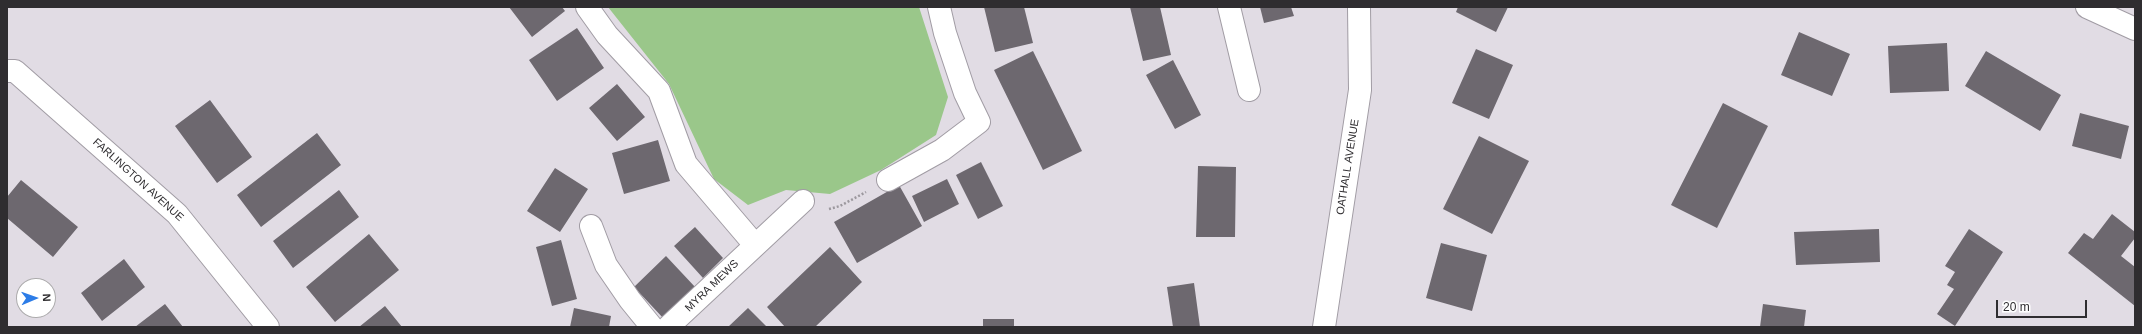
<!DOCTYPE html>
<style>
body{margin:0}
#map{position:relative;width:2142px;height:334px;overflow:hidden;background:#e1dce4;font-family:Helvetica,sans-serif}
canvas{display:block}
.frame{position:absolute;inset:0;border:8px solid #2f2d30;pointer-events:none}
.north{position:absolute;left:16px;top:278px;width:40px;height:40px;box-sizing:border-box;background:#fff;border:1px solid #acabac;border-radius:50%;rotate:88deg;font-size:11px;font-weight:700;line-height:16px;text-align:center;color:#2f2d30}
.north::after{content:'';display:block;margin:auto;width:14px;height:18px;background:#2c7ce7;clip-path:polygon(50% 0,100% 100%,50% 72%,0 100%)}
.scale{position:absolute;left:1996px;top:300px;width:91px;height:18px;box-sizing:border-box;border:2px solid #2f2d30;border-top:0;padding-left:5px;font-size:12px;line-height:14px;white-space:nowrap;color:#2f2d30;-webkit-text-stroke:3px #fff;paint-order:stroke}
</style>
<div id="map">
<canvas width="2142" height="334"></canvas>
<div class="frame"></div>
<div class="north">N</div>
<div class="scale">20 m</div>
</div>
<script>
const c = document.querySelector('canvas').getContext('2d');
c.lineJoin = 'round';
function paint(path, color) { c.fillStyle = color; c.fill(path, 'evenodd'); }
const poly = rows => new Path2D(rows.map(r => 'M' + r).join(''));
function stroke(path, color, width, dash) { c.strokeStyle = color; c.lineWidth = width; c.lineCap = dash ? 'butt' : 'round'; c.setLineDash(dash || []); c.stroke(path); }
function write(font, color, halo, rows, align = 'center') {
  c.font = font + ' Helvetica,sans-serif'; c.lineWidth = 4; c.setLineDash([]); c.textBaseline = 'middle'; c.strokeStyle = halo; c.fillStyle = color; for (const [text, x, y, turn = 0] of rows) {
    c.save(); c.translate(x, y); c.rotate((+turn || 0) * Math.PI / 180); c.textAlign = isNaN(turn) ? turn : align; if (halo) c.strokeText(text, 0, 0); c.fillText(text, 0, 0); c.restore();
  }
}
const green = poly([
 [608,7,919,7,948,97,936,135,881,170,830,194,786,190,748,205,714,179,669,84]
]);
const building = poly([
 [509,7,562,7,565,11,532,37],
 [984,7,1024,7,1033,43,995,52],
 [1130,7,1160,7,1171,55,1143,61],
 [1260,7,1291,7,1294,16,1264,23],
 [1458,7,1508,7,1496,32,1456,12],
 [577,28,604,68,557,101,529,60],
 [1799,32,1850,54,1832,96,1781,75],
 [1947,43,1949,91,1890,93,1888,46],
 [1476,49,1513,65,1489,119,1452,103],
 [1033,51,1082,151,1043,170,994,70],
 [1986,51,2061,95,2040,131,1965,86],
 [1173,60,1201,115,1175,129,1146,75],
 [617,84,645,117,617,141,589,108],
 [210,100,252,157,217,183,175,126],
 [1723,103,1768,126,1717,228,1671,205],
 [2080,113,2129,126,2121,159,2072,146],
 [317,133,341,165,261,227,237,195],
 [1479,136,1529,161,1492,234,1443,209],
 [658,140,670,181,624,194,612,153],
 [981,162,1003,206,978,219,956,175],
 [1198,166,1236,167,1235,237,1196,237],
 [555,168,588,189,560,232,527,211],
 [947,179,959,204,924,222,912,196],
 [21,180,78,227,53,257,7,218,7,197],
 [899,185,922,226,857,263,834,222],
 [339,190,359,217,293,268,273,241],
 [2112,214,2135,232,2135,238,2121,256,2135,267,2135,306,2068,253,2084,233,2093,239],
 [695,227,723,258,703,278,674,246],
 [1879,229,1880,262,1796,265,1794,232],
 [1969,229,2003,252,1955,326,1937,314,1954,289,1947,285,1955,272,1945,266],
 [369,234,399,270,335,322,306,287],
 [561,240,577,299,552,306,536,247],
 [1441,243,1487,255,1472,311,1426,298],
 [830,247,862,282,815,327,785,327,767,307],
 [666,256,696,288,664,319,634,287],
 [124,259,145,287,102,321,81,293],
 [1194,283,1200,327,1173,327,1167,287],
 [165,304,183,327,135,327],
 [1763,304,1806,310,1804,327,1760,327],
 [385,306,402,327,359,327],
 [574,308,611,316,609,327,570,327],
 [748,308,767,327,728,327],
 [983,319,1014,319,1014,327,983,327]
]);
const path = poly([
 [829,209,840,206,866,192]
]);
const minor = poly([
 [587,7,607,35,659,91,686,164,755,245],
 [1229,7,1249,90],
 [7,71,15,71,177,214,268,327],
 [888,180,942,150,979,122,965,93,945,33,939,7],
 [591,226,606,265,630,300,652,327],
 [668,327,803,201],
 [1324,327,1360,90,1359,7]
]);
const major = poly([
 [2087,7,2135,29]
]);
const streetNames = [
 ["OATHALL AVENUE",1348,167,-81],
 ["FARLINGTON AVENUE",138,180,42],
 ["MYRA MEWS",712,286,-44]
];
paint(green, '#9ac78a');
paint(building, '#6d686f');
stroke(minor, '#a19ca4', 24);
stroke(major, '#a19ca4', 24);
stroke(path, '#9c989e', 2.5, [2, 2]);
stroke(minor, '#fff', 22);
stroke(major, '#fff', 22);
write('11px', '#2f2d30', '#fff', streetNames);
</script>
